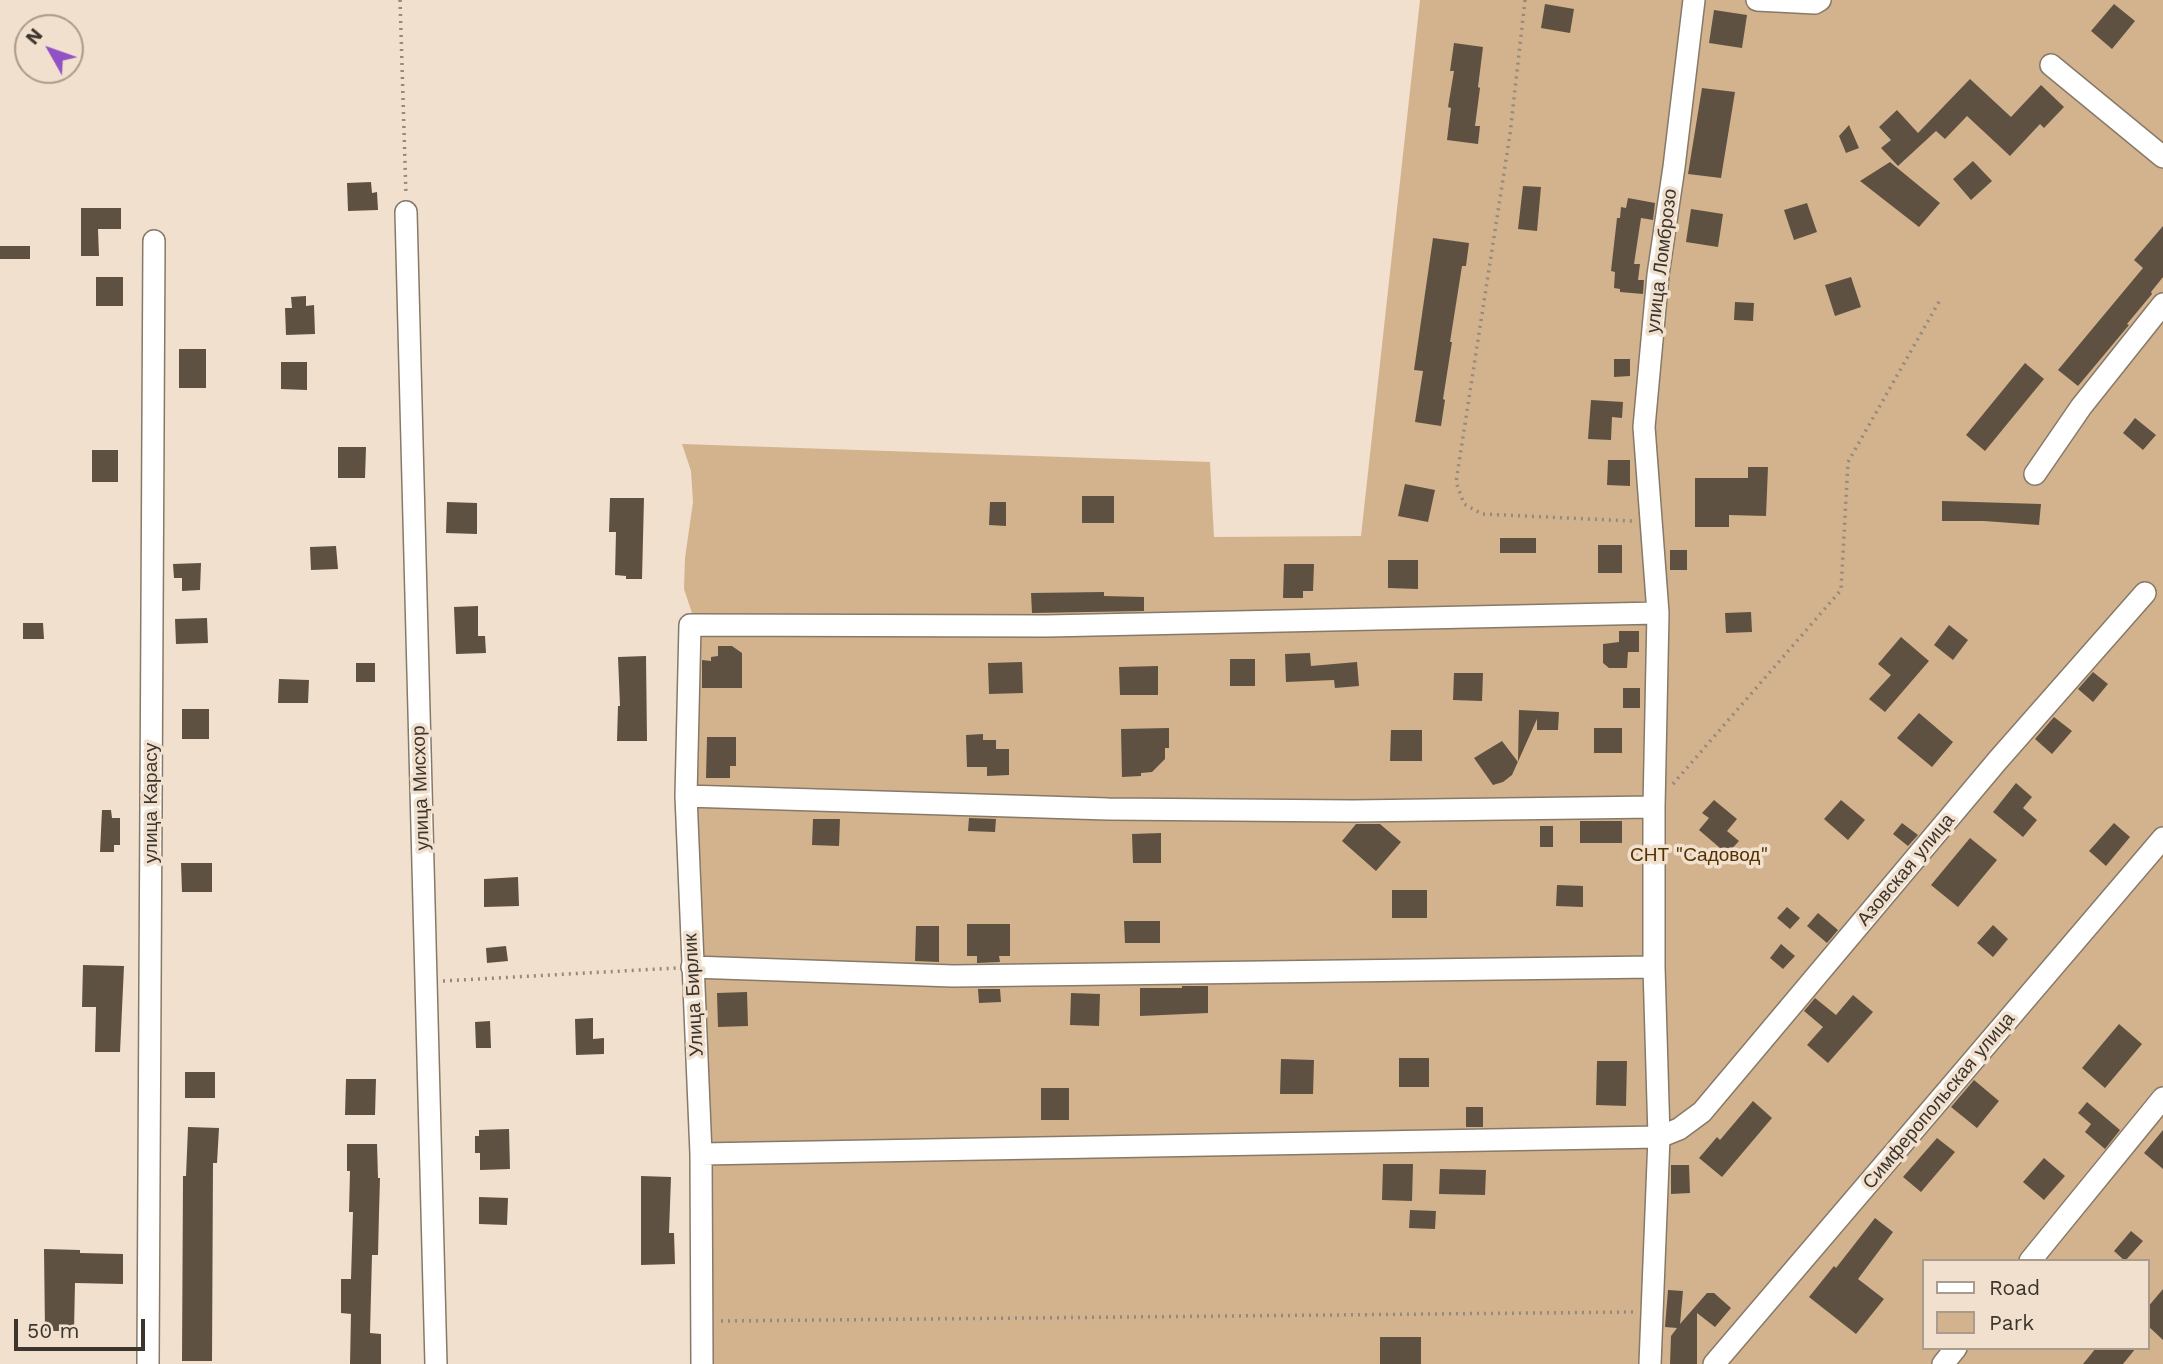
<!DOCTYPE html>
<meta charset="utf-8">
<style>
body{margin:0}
#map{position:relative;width:2163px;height:1364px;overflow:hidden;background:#f1e0cd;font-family:"Work Sans",sans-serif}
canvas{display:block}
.legend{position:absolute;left:1922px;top:1259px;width:228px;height:91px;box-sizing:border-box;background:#f1e0cd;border:2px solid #a99c8d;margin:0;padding:9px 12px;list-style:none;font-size:21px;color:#3c352e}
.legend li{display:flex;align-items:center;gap:14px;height:35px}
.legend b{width:35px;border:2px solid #a99c8d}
.north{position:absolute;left:14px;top:14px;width:70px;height:70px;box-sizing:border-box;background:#f1e0cd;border:2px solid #a99c8d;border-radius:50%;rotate:310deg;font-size:19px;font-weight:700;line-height:28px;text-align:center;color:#3c352e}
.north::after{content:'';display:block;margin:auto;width:24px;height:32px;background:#9351c6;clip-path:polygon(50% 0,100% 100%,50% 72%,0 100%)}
.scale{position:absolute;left:14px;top:1319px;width:131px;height:32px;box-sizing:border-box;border:4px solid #3c352e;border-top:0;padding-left:9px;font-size:21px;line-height:24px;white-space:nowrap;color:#3c352e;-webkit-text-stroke:5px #f1e0cd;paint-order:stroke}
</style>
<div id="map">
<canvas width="2163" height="1364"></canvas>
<ul class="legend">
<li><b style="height:9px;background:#fff"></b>Road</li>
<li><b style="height:19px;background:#d2b38e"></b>Park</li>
</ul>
<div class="north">N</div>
<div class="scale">50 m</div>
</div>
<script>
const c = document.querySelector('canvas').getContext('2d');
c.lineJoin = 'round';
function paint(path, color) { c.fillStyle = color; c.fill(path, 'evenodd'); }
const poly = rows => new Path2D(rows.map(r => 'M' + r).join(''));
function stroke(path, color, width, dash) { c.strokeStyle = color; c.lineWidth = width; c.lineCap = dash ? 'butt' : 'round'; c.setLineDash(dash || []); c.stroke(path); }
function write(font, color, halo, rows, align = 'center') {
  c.font = font + ' "Work Sans",sans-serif'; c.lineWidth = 7; c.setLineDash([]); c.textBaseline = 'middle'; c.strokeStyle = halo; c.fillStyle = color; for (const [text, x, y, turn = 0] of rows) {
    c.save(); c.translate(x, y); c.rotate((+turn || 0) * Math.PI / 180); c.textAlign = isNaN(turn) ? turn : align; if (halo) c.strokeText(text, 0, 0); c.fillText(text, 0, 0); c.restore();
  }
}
const green = poly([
 [1420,0,2163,0,2163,1364,706,1364,696,785,700,637,684,589,685,558,693,502,691,471,682,444,1210,462,1214,537,1361,536],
 [1923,1261,2147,1261,2147,1348,1923,1348]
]);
const building = poly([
 [1545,4,1574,9,1570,33,1541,28],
 [2114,4,2135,21,2112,49,2091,31],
 [1714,10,1747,15,1742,48,1709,43],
 [1454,43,1483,47,1478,87,1480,88,1475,126,1480,126,1478,144,1447,140,1451,108,1448,107,1454,71,1450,71],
 [1970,79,2011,117,2041,85,2064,107,2044,128,2040,124,2010,156,1967,116,1945,139,1936,131,1898,166,1881,148,1891,140,1879,127,1897,110,1918,133],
 [1702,88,1735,92,1721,178,1688,174],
 [1849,125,1859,148,1846,153,1839,136],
 [1973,161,1992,181,1971,200,1953,179],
 [1890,162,1940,203,1919,227,1860,181],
 [371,182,372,193,377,192,378,210,348,211,347,183],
 [1523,186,1541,187,1537,231,1518,229],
 [1628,198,1655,203,1653,220,1641,218,1634,264,1640,264,1638,280,1644,280,1643,294,1620,292,1620,289,1614,288,1615,272,1611,271,1617,218,1620,218,1621,207,1626,208],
 [1807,203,1817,232,1794,240,1784,210],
 [81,208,121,208,121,229,98,229,99,256,81,256],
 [1691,209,1723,214,1718,247,1686,242],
 [2163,226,2163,277,2151,292,2152,294,2127,324,2129,325,2078,386,2058,370,2143,268,2134,260],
 [1433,238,1469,243,1466,266,1462,266,1450,342,1452,342,1443,399,1445,400,1441,426,1415,422,1423,371,1414,370],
 [0,246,30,246,30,259,0,259],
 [96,277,123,277,123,306,96,306],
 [1851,277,1861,307,1835,316,1825,285],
 [306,296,306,306,314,305,315,334,286,335,285,308,292,308,291,297],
 [1735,302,1754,303,1753,321,1734,320],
 [179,349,206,349,206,388,179,388],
 [1614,359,1630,359,1630,376,1614,377],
 [281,362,307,362,307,390,281,389],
 [2025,363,2044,379,1985,451,1966,435],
 [1591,400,1623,402,1622,418,1612,417,1611,440,1588,439],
 [2135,418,2156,435,2143,450,2123,433],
 [338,447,366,447,365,478,338,478],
 [92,450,118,450,118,482,92,482],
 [1608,460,1630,460,1630,486,1607,485],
 [1748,467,1768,467,1766,516,1729,515,1729,527,1695,527,1695,478,1748,478],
 [1405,484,1435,490,1428,522,1398,516],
 [1082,496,1114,496,1114,523,1082,523],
 [610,498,644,498,642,579,626,579,626,576,615,575,616,532,609,532],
 [1942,501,2041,504,2039,525,1984,521,1942,521],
 [447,502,477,503,477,534,446,533],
 [990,502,1006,502,1006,526,989,525],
 [1500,538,1536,538,1536,553,1500,553],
 [1598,545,1622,545,1622,573,1598,573],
 [336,546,338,569,311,570,310,547],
 [1670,550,1687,550,1687,570,1670,570],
 [1388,560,1418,560,1418,589,1388,588],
 [201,563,200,590,182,591,182,578,174,578,173,564],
 [1284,564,1314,564,1313,591,1303,591,1303,598,1283,598],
 [1104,592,1104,596,1144,597,1144,611,1032,613,1031,593],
 [478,606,478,636,485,636,486,653,456,654,454,607],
 [1751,612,1752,632,1726,633,1725,613],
 [207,618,208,643,176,644,175,619],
 [23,623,43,623,44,639,23,639],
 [1949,625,1968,640,1953,660,1934,645],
 [1619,631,1639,631,1639,652,1628,652,1627,668,1609,668,1603,663,1603,644,1619,642],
 [1901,637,1929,661,1885,712,1869,699,1891,675,1878,664],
 [718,646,732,646,742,653,742,688,702,688,702,660,711,661,711,657,718,656],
 [1310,653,1311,666,1357,662,1359,686,1335,688,1334,680,1286,682,1285,654],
 [646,656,647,741,617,741,618,706,620,706,618,657],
 [1230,659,1255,659,1255,686,1230,686],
 [1022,662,1023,693,989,694,988,663],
 [356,663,375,663,375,682,356,682],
 [1158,666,1158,695,1120,695,1119,667],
 [2093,672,2108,684,2093,702,2078,689],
 [1454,673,1483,673,1482,701,1453,700],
 [279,679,309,680,308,703,278,703],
 [1623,688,1640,688,1640,708,1623,708],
 [182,709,209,709,209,739,182,739],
 [1519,710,1559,712,1558,730,1537,730,1537,719,1512,775,1503,782,1493,785,1474,758,1502,741,1518,762],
 [1919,713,1953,742,1932,767,1897,738],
 [2054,717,2072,731,2052,754,2035,739],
 [1169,728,1169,748,1165,748,1165,759,1152,772,1141,773,1141,776,1122,777,1121,729],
 [1594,728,1622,728,1622,753,1594,753],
 [1391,730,1422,730,1422,761,1390,761],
 [983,734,983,740,996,740,996,749,1009,749,1009,775,987,776,987,767,967,767,966,735],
 [707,737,736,737,736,766,730,766,730,778,706,778],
 [2016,783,2032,797,2023,808,2037,820,2023,837,1993,812],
 [1714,800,1737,819,1727,831,1739,841,1727,854,1699,830,1709,818,1702,813],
 [1841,800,1865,820,1848,840,1824,819],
 [102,810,111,810,112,818,120,818,120,845,114,845,114,852,100,852],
 [969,818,996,819,995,832,968,831],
 [813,819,840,819,839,846,812,845],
 [1580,821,1622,821,1622,843,1580,843],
 [1902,823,1918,835,1908,846,1893,834],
 [2114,823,2130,837,2106,866,2089,851],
 [1356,824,1380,824,1401,842,1376,871,1342,841],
 [1540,826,1553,826,1553,847,1540,847],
 [1161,833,1161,863,1133,863,1132,834],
 [1970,838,1997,860,1958,907,1931,885],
 [181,863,212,863,212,892,182,892],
 [518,877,519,906,484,907,484,879],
 [1557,885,1583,886,1583,907,1556,906],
 [1392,890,1427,890,1427,918,1392,918],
 [1787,907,1800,918,1790,929,1777,918],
 [1818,913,1838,930,1827,943,1807,926],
 [1124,921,1160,921,1160,943,1125,943],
 [967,924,1010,924,1010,956,999,956,1000,962,977,963,977,956,967,956],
 [1993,925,2008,939,1993,957,1977,943],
 [916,926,939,926,939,962,915,961],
 [1781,944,1795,956,1783,969,1770,958],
 [506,946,508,961,487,963,486,948],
 [83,965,124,966,120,1052,95,1052,96,1007,82,1007],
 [1182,986,1208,986,1208,1013,1140,1016,1140,988,1182,988],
 [978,989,1000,989,1001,1002,979,1003],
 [747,992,748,1026,718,1027,717,993],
 [1071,993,1100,994,1099,1026,1070,1025],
 [1853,995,1873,1012,1828,1063,1807,1045,1823,1027,1804,1011,1815,998,1836,1015],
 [593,1018,593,1039,604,1038,604,1054,576,1055,575,1019],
 [490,1021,491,1048,476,1048,475,1022],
 [2119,1024,2142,1044,2105,1088,2082,1068],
 [1399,1058,1429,1058,1429,1087,1399,1087],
 [1281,1059,1314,1060,1313,1094,1280,1094],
 [1597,1061,1627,1061,1626,1106,1596,1105],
 [185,1072,215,1072,215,1098,185,1098],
 [346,1079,376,1079,375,1115,345,1115],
 [1974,1080,1999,1101,1977,1128,1951,1107],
 [1041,1088,1069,1088,1069,1120,1041,1120],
 [1753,1101,1772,1118,1722,1177,1699,1158,1717,1137,1720,1140],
 [2087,1102,2120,1130,2105,1149,2085,1132,2091,1124,2078,1113],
 [1466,1107,1483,1107,1483,1127,1466,1127],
 [188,1127,219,1128,217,1163,213,1163,212,1361,182,1361,183,1176,186,1176],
 [509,1129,510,1169,480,1170,480,1153,475,1153,475,1136,479,1136,479,1130],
 [2163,1130,2163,1169,2144,1153],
 [1937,1138,1955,1152,1921,1192,1903,1177],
 [347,1144,377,1144,378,1178,380,1178,379,1213,378,1255,372,1255,370,1333,381,1334,381,1364,350,1364,351,1314,341,1313,341,1279,351,1279,353,1212,349,1212,350,1171,347,1171],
 [2044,1158,2065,1176,2044,1200,2023,1182],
 [1383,1164,1413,1164,1412,1201,1382,1200],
 [1671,1165,1689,1165,1690,1193,1671,1194],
 [1440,1169,1486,1170,1485,1195,1439,1194],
 [641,1176,671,1177,669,1233,674,1233,675,1264,641,1265],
 [479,1197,508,1198,507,1225,479,1224],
 [1410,1210,1436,1211,1435,1229,1409,1228],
 [1875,1218,1893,1232,1858,1279,1884,1299,1856,1334,1809,1297,1834,1266,1836,1268],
 [2131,1231,2143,1241,2125,1261,2114,1251],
 [44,1249,80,1250,80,1253,123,1254,123,1284,75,1283,74,1331,45,1331],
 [2163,1289,2163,1340,2147,1325,2147,1308],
 [1668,1290,1683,1291,1680,1324,1707,1293,1714,1293,1731,1308,1715,1327,1697,1313,1697,1364,1670,1364,1671,1336,1677,1328,1665,1327],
 [1380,1337,1421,1337,1421,1364,1380,1364],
 [2096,1348,2136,1348,2123,1364,2083,1364]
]);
const path = poly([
 [400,0,406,195],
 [1525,0,1510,134,1456,482,1464,504,1482,514,1632,521],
 [1673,784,1841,590,1848,462,1940,300],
 [443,981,676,968],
 [721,1321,1634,1312]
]);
const minor = poly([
 [1757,0,1815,3,1820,0],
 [2051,65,2163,157],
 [406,212,436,1364],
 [2035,474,2081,407,2163,304],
 [686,796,1108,809,1353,811,1654,807],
 [692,967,953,976,1654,967],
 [701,1154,1659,1137,1679,1129,1702,1112,1998,760,2145,593],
 [2030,1261,2163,1098],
 [148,1364,154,241],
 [702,1364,701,1154,686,796,690,625,1047,626,1658,613],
 [1650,1364,1659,1137,1654,967,1654,807,1658,613,1644,427,1658,275,1674,167,1694,0],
 [1714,1364,2163,838],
 [1943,1364,1956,1348]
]);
const streetNames = [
 ["улица Ломброзо",1662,261,-83],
 ["улица Мисхор",421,788,-92],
 ["улица Карасу",151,803,-90],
 ["Азовская улица",1906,870,-50],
 ["Улица Бирлик",694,995,-93],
 ["Симферопольская улица",1939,1101,-50]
];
const parkNames = [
 ["СНТ \"Садовод\"",1699,855]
];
paint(green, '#d2b38e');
paint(building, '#5f5141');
stroke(minor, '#877967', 24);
stroke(path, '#94897c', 3.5, [2, 5]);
stroke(minor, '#fff', 21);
write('19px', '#3c352e', '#f1e0cd', streetNames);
write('19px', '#533200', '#f1e0cd', parkNames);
</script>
